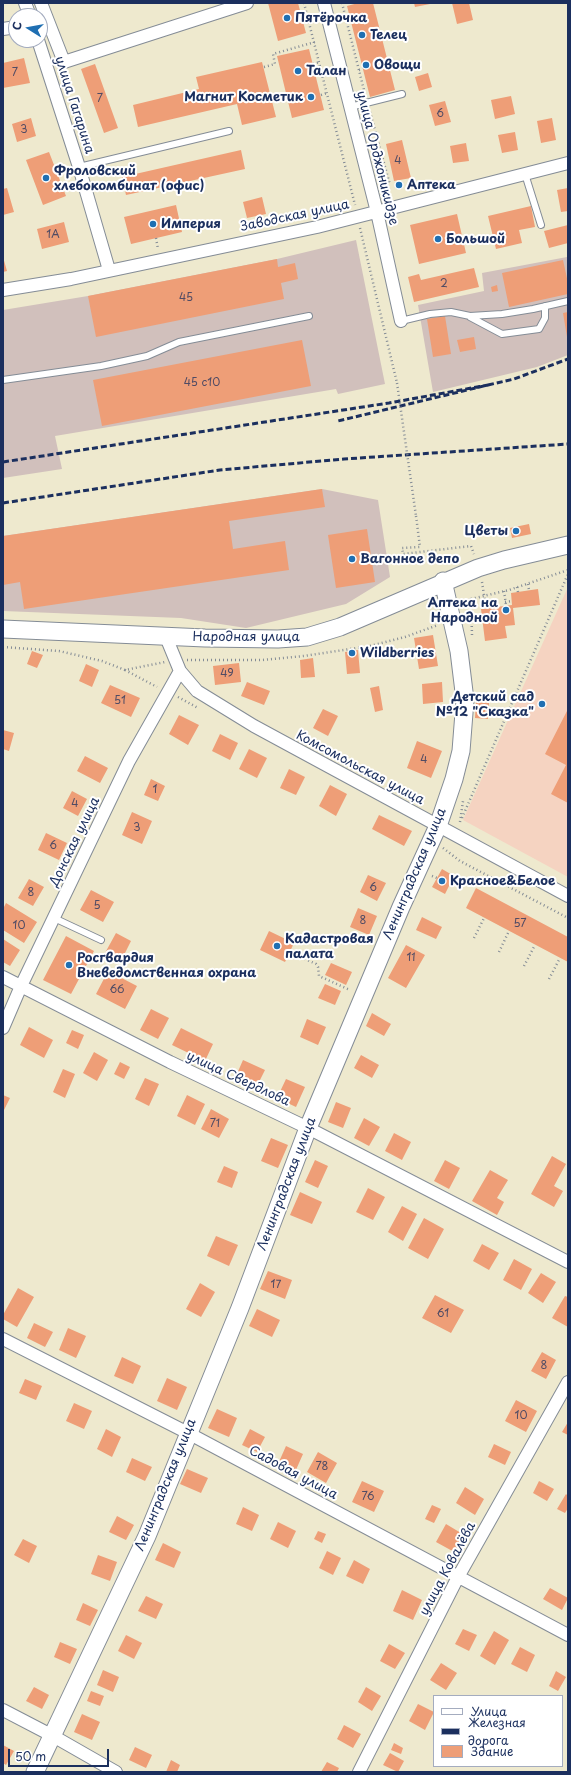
<!DOCTYPE html>
<meta charset="utf-8">
<style>
body{margin:0}
#map{position:relative;width:571px;height:1775px;overflow:hidden;background:#eee9ce;font-family:"Playpen Sans",sans-serif}
canvas{display:block}
.frame{position:absolute;inset:0;border:4px solid #1b2f5e;pointer-events:none}
.legend{position:absolute;left:433px;top:1695px;width:130px;height:72px;box-sizing:border-box;background:#fff;border:1px solid #a4acbf;margin:0;padding:5px 7px;list-style:none;font-size:12px;color:#1b2f5e}
.legend li{display:flex;align-items:center;gap:8px;height:20px}
.legend b{width:20px;border:1px solid #a4acbf}
.north{position:absolute;left:8px;top:8px;width:40px;height:40px;box-sizing:border-box;background:#fff;border:1px solid #a4acbf;border-radius:50%;rotate:281deg;font-size:11px;font-weight:700;line-height:16px;text-align:center;color:#1b2f5e}
.north::after{content:'';display:block;margin:auto;width:14px;height:18px;background:#1f6fb2;clip-path:polygon(50% 0,100% 100%,50% 72%,0 100%)}
.scale{position:absolute;left:8px;top:1749px;width:101px;height:18px;box-sizing:border-box;border:2px solid #1b2f5e;border-top:0;padding-left:5px;font-size:12px;line-height:14px;white-space:nowrap;color:#1b2f5e;-webkit-text-stroke:3px #fff;paint-order:stroke}
</style>
<div id="map">
<canvas width="571" height="1775"></canvas>
<div class="frame"></div>
<ul class="legend">
<li><b style="height:5px;background:#fff"></b>Улица</li>
<li><b style="height:5px;background:#1b2f5e"></b>Железная дорога</li>
<li><b style="height:11px;background:#ee9e77"></b>Здание</li>
</ul>
<div class="north">С</div>
<div class="scale">50 m</div>
</div>
<script>
const c = document.querySelector('canvas').getContext('2d');
c.lineJoin = 'round';
function paint(path, color) { c.fillStyle = color; c.fill(path, 'evenodd'); }
const poly = rows => new Path2D(rows.map(r => 'M' + r).join(''));
function stroke(path, color, width, dash) { c.strokeStyle = color; c.lineWidth = width; c.lineCap = dash ? 'butt' : 'round'; c.setLineDash(dash || []); c.stroke(path); }
function write(font, color, halo, rows, align = 'center') {
  c.font = font + ' "Playpen Sans",sans-serif'; c.lineWidth = 4; c.setLineDash([]); c.textBaseline = 'middle'; c.strokeStyle = halo; c.fillStyle = color; for (const [text, x, y, turn = 0] of rows) {
    c.save(); c.translate(x, y); c.rotate((+turn || 0) * Math.PI / 180); c.textAlign = isNaN(turn) ? turn : align; if (halo) c.strokeText(text, 0, 0); c.fillText(text, 0, 0); c.restore();
  }
}
const built = poly([
 [568,587,568,877,463,820]
]);
const industrial = poly([
 [356,240,385,384,338,394,336,389,55,436,62,469,3,478,3,310,88,296,277,259],
 [567,257,568,355,537,367,433,392,418,305,484,291,482,273],
 [322,489,378,500,390,577,346,604,246,628,181,618,3,611,3,536]
]);
const building = poly([
 [268,3,298,3,306,33,278,41],
 [358,3,373,3,395,90,370,97,347,6],
 [414,3,430,3,430,4,415,7],
 [452,3,469,3,473,20,457,24],
 [309,49,324,110,292,118,277,56],
 [24,58,30,83,3,88,3,63],
 [262,62,276,117,242,125,237,104,138,127,133,105,199,89,196,77],
 [95,64,118,128,104,133,81,69],
 [428,73,432,87,419,91,415,77],
 [511,96,515,114,495,119,491,100],
 [445,101,451,122,435,126,429,105],
 [31,118,36,136,17,142,12,124],
 [552,118,556,140,541,143,537,121],
 [515,132,518,150,502,153,498,135],
 [402,140,411,178,394,181,386,144],
 [466,143,469,161,453,163,450,146],
 [241,150,245,169,126,195,122,177],
 [49,152,66,196,43,205,26,160],
 [7,188,14,212,3,215,3,189],
 [568,188,568,211,561,212,557,190],
 [262,197,266,214,247,218,243,202],
 [176,205,182,232,131,244,124,217],
 [531,206,535,227,519,230,522,243,496,249,488,216],
 [457,214,466,253,419,264,410,225],
 [64,222,69,242,42,249,37,229],
 [568,225,568,243,549,248,544,231],
 [3,257,7,271,3,272],
 [277,259,278,267,295,263,298,279,281,283,284,299,96,337,88,296],
 [563,260,568,283,568,294,509,307,502,273],
 [474,268,479,287,414,302,408,277,419,274,421,280],
 [497,285,498,291,492,292,491,287],
 [568,312,568,337,567,337,563,313],
 [445,316,451,354,433,357,427,319],
 [474,337,476,349,460,352,457,340],
 [302,340,311,386,102,426,93,380],
 [322,489,325,507,229,521,233,549,285,541,289,570,24,609,20,582,3,585,3,536],
 [529,524,531,534,512,538,510,528],
 [367,529,375,582,336,588,328,535],
 [538,589,540,605,513,608,515,625,505,626,507,638,485,641,481,609,512,605,511,593],
 [433,635,438,666,419,669,414,638],
 [358,650,360,673,347,674,345,652],
 [32,651,43,655,37,668,27,664],
 [313,658,315,677,301,678,300,660],
 [239,663,241,682,215,685,213,666],
 [86,664,99,670,92,687,79,681],
 [247,682,270,691,264,705,241,696],
 [442,682,443,702,423,704,422,684],
 [110,685,140,698,131,717,101,703],
 [379,686,383,710,375,712,370,688],
 [476,702,489,703,488,719,475,718],
 [323,709,338,716,328,736,313,728],
 [568,709,568,803,551,794,566,765,545,754],
 [179,715,199,725,188,745,169,734],
 [3,730,14,733,9,751,3,749],
 [220,734,238,743,230,760,212,751],
 [417,741,442,751,431,778,407,768],
 [249,749,267,758,257,778,239,769],
 [85,756,108,768,100,783,77,771],
 [289,769,305,777,296,795,280,788],
 [151,779,165,786,158,801,144,795],
 [330,785,347,794,336,816,319,806],
 [72,791,87,799,78,816,63,808],
 [132,812,152,821,142,844,122,835],
 [379,815,412,831,404,846,372,829],
 [46,833,67,843,59,860,38,850],
 [442,869,454,876,445,894,432,887],
 [368,875,386,883,377,901,360,892],
 [29,879,44,887,33,906,18,898],
 [476,888,568,937,568,962,466,908],
 [91,890,114,902,103,922,80,910],
 [6,903,37,922,24,943,3,930,3,909],
 [358,908,377,916,369,935,350,927],
 [422,917,442,927,436,939,416,930],
 [269,931,294,943,285,962,260,950],
 [116,933,131,941,121,961,105,953],
 [66,936,94,951,71,994,43,980],
 [3,939,20,950,10,966,3,962],
 [406,945,425,955,406,988,388,978],
 [331,963,352,972,346,985,325,975],
 [108,971,137,986,125,1009,96,994],
 [325,984,341,991,335,1005,318,998],
 [151,1009,169,1018,158,1039,140,1030],
 [372,1013,391,1024,384,1036,366,1026],
 [307,1019,326,1027,318,1045,300,1037],
 [29,1027,53,1040,44,1058,20,1045],
 [181,1028,213,1044,205,1061,172,1045],
 [72,1030,84,1035,78,1049,66,1043],
 [94,1052,108,1060,97,1081,83,1073],
 [361,1055,379,1065,372,1078,354,1068],
 [243,1060,265,1070,257,1086,236,1076],
 [120,1062,130,1067,124,1079,114,1074],
 [63,1069,75,1074,65,1098,53,1092],
 [145,1078,159,1084,149,1106,135,1099],
 [286,1079,305,1087,296,1107,277,1098],
 [3,1095,10,1098,3,1112],
 [187,1095,205,1104,195,1125,177,1116],
 [336,1102,351,1108,343,1128,328,1122],
 [211,1109,229,1119,219,1138,201,1129],
 [364,1118,380,1127,369,1146,354,1138],
 [394,1133,411,1142,402,1160,385,1151],
 [271,1138,288,1145,278,1168,261,1161],
 [552,1156,566,1164,554,1186,563,1191,554,1207,531,1194],
 [315,1160,328,1166,318,1188,305,1182],
 [445,1160,460,1168,449,1189,434,1181],
 [224,1166,238,1172,232,1188,217,1182],
 [490,1170,508,1180,497,1198,504,1202,497,1215,472,1201],
 [368,1188,385,1197,373,1220,356,1212],
 [300,1192,322,1202,312,1224,290,1215],
 [402,1206,417,1214,403,1241,388,1232],
 [424,1218,444,1229,428,1259,408,1248],
 [216,1236,238,1245,229,1266,207,1256],
 [482,1244,499,1253,489,1270,473,1261],
 [514,1259,532,1269,521,1290,503,1280],
 [268,1271,292,1280,285,1299,260,1289],
 [541,1273,556,1282,543,1303,528,1293],
 [200,1283,215,1292,201,1317,186,1309],
 [18,1288,34,1297,17,1327,3,1319,3,1315],
 [435,1295,464,1310,451,1333,422,1318],
 [565,1296,568,1297,568,1327,552,1318],
 [257,1309,280,1320,272,1337,249,1326],
 [34,1323,53,1332,45,1347,27,1338],
 [68,1328,86,1336,76,1358,59,1350],
 [542,1352,556,1360,546,1379,531,1371],
 [122,1357,141,1366,133,1384,114,1376],
 [167,1378,187,1387,177,1410,157,1401],
 [25,1379,42,1386,36,1400,19,1393],
 [516,1400,537,1411,526,1432,505,1421],
 [74,1403,92,1411,84,1429,66,1421],
 [217,1409,237,1418,229,1437,208,1428],
 [568,1422,568,1435,562,1432],
 [106,1429,121,1437,112,1457,97,1449],
 [250,1429,265,1437,257,1452,242,1445],
 [494,1444,511,1452,505,1465,488,1457],
 [286,1446,303,1454,295,1472,278,1464],
 [318,1452,337,1463,326,1483,307,1472],
 [132,1458,152,1467,145,1481,126,1472],
 [187,1469,208,1478,201,1493,180,1484],
 [362,1481,384,1491,374,1512,352,1502],
 [539,1481,554,1489,547,1501,533,1493],
 [465,1487,484,1499,475,1515,456,1503],
 [566,1494,568,1496,568,1508,565,1513,557,1509],
 [432,1505,441,1509,434,1523,425,1519],
 [243,1507,259,1515,252,1531,236,1524],
 [117,1516,134,1525,126,1540,109,1532],
 [278,1522,296,1531,288,1548,270,1539],
 [446,1524,466,1536,456,1553,436,1542],
 [318,1531,326,1534,322,1543,314,1539],
 [23,1539,37,1546,29,1563,14,1555],
 [163,1543,181,1552,174,1568,155,1560],
 [327,1551,341,1558,333,1575,319,1568],
 [98,1555,117,1562,110,1581,91,1574],
 [354,1560,370,1569,363,1584,346,1576],
 [550,1588,568,1598,562,1610,543,1599],
 [402,1590,422,1600,413,1620,393,1611],
 [146,1596,163,1604,156,1619,138,1611],
 [83,1603,98,1610,90,1626,76,1620],
 [463,1629,477,1635,469,1651,455,1644],
 [494,1631,509,1640,495,1665,480,1656],
 [126,1635,142,1643,134,1659,118,1651],
 [60,1642,77,1649,70,1664,54,1657],
 [389,1644,405,1653,395,1669,380,1661],
 [520,1647,535,1655,527,1672,511,1664],
 [441,1663,457,1673,446,1690,430,1680],
 [103,1670,119,1677,113,1692,97,1685],
 [556,1671,566,1677,558,1691,549,1686],
 [34,1687,49,1695,42,1709,26,1701],
 [366,1687,381,1696,372,1711,358,1702],
 [91,1691,104,1696,100,1706,87,1701],
 [418,1704,434,1712,425,1730,409,1721],
 [82,1714,100,1722,92,1740,74,1732],
 [344,1725,361,1734,353,1748,337,1739],
 [394,1743,403,1748,401,1754,391,1750],
 [3,1745,14,1751,6,1765,3,1763],
 [135,1747,152,1755,146,1768,129,1760],
 [390,1753,404,1761,398,1772,383,1765],
 [171,1760,180,1765,177,1772,166,1772],
 [327,1762,339,1768,337,1772,321,1772]
]);
const path = poly([
 [304,3,355,205],
 [342,3,365,94],
 [313,64,320,62],
 [264,67,275,64,273,54,315,42],
 [359,70,363,69],
 [321,95,327,93],
 [370,112,390,185],
 [360,228,397,383],
 [156,238,158,249],
 [416,516,420,547,402,548,403,554,471,546,474,554],
 [482,582,486,608],
 [528,584,529,590],
 [517,587,518,592],
 [504,591,506,605],
 [505,602,512,601],
 [463,604,471,599],
 [472,635,471,599,509,590,568,570],
 [3,647,59,651,102,661,125,670,165,662],
 [187,660,262,660,304,656,370,646,405,637,438,625],
 [125,670,157,687],
 [178,697,198,708],
 [462,818,568,574],
 [460,822,463,801],
 [443,848,460,861,568,918],
 [432,876,437,878],
 [474,938,484,918],
 [290,952,316,964,318,967,319,976,350,990],
 [499,952,509,931],
 [524,966,535,945],
 [549,979,560,958]
]);
const lane = poly([
 [350,107,402,94],
 [79,167,229,131],
 [525,174,541,225],
 [470,317,502,334,539,329,545,318,545,306],
 [401,321,430,314,451,312,470,316,502,314,533,309,568,301],
 [3,380,101,366,147,356,179,342,309,316],
 [54,918,101,940]
]);
const street = poly([
 [25,3,30,16],
 [41,3,64,62,247,3],
 [324,3,377,212,401,321],
 [3,29,16,27],
 [38,40,79,167,109,270],
 [3,290,71,279,317,227,568,163],
 [166,637,180,671,197,691,254,726,568,896],
 [3,977,170,1062,308,1128,568,1262],
 [3,1028,21,986,129,761,180,671],
 [3,1339,188,1433,568,1635],
 [3,1710,53,1736,116,1772],
 [359,1772,458,1577,568,1382]
]);
const secondary = poly([
 [3,629,205,638,278,639,307,637,340,627,478,568,504,560,568,545],
 [35,1772,147,1536,240,1308,308,1128,401,907,438,826,454,779,461,751,465,700,459,651,443,581]
]);
const rail = poly([
 [488,385,514,379,568,359],
 [3,462,389,403,488,385,338,421],
 [3,503,220,470,344,459,568,444]
]);
const pathBridge = poly([
 [397,383,416,516]
]);
const markers = [
 [287,18,4,"#1f6fb2"],
 [362,35,4,"#1f6fb2"],
 [366,65,4,"#1f6fb2"],
 [298,71,4,"#1f6fb2"],
 [311,97,4,"#1f6fb2"],
 [46,178,4,"#1f6fb2"],
 [399,185,4,"#1f6fb2"],
 [153,224,4,"#1f6fb2"],
 [438,239,4,"#1f6fb2"],
 [516,531,4,"#1f6fb2"],
 [352,559,4,"#1f6fb2"],
 [506,610,4,"#1f6fb2"],
 [352,653,4,"#1f6fb2"],
 [542,704,4,"#1f6fb2"],
 [442,881,4,"#1f6fb2"],
 [277,946,4,"#1f6fb2"],
 [69,965,4,"#1f6fb2"]
];
const numberNames = [
 ["7",15,73],
 ["7",100,99],
 ["6",440,114],
 ["3",24,130],
 ["4",398,161],
 ["1А",53,235],
 ["2",444,284],
 ["45",186,298],
 ["45 с10",202,383],
 ["49",227,674],
 ["51",120,701],
 ["4",424,760],
 ["1",155,790],
 ["4",75,804],
 ["3",137,828],
 ["6",53,846],
 ["6",373,888],
 ["8",31,893],
 ["5",97,906],
 ["8",363,921],
 ["57",520,924],
 ["10",19,926],
 ["11",411,958],
 ["66",117,990],
 ["71",215,1124],
 ["17",276,1285],
 ["61",443,1314],
 ["8",544,1366],
 ["10",521,1416],
 ["78",322,1467],
 ["76",368,1497]
];
const poiNames = [
 ["Пятёрочка",295,18],
 ["Телец",370,35],
 ["Овощи",374,65],
 ["Талан",306,71],
 ["Магнит Косметик",303,97,"right"],
 ["Фроловский",54,171],
 ["хлебокомбинат (офис)",54,186],
 ["Аптека",407,185],
 ["Империя",161,224],
 ["Большой",446,239],
 ["Цветы",508,531,"right"],
 ["Вагонное депо",360,559],
 ["Аптека на",498,603,"right"],
 ["Народной",498,618,"right"],
 ["Wildberries",360,653],
 ["Детский сад",534,697,"right"],
 ["№12 \"Сказка\"",534,712,"right"],
 ["Красное&Белое",450,881],
 ["Кадастровая",285,939],
 ["палата",285,954],
 ["Росгвардия",77,958],
 ["Вневедомственная охрана",77,973]
];
const streetNames = [
 ["улица Гагарина",74,105,72],
 ["улица Орджоникидзе",377,158,76],
 ["Заводская улица",295,216,-12],
 ["Народная улица",246,637],
 ["Комсомольская улица",360,768,28],
 ["Донская улица",75,842,-64],
 ["Ленинградская улица",415,874,-67],
 ["улица Свердлова",238,1079,25],
 ["Ленинградская улица",287,1184,-69],
 ["Садовая улица",293,1473,28],
 ["Ленинградская улица",166,1485,-68],
 ["улица Ковалёва",448,1569,-62]
];
paint(built, '#f5d3c1');
paint(industrial, '#d1c0bc');
paint(building, '#ee9e77');
stroke(lane, '#848c96', 8);
stroke(street, '#848c96', 14);
stroke(secondary, '#848c96', 19);
stroke(path, '#848c96', 2.5, [1, 3]);
stroke(lane, '#fff', 6);
stroke(street, '#fff', 12);
stroke(secondary, '#fff', 17);
stroke(rail, '#1b2f5e', 3, [6, 3]);
stroke(pathBridge, '#848c96', 2.5, [1, 3]);
for (const [x, y, r, color] of markers) { const dot = new Path2D(); dot.arc(x, y, r, 0, 2 * Math.PI); c.fillStyle = color; c.fill(dot); stroke(dot, '#fff', 1.5); }
write('11px', '#504b64', null, numberNames);
write('bold 13px', '#1b2f5e', '#fff', poiNames, 'left');
write('13px', '#1b2f5e', '#fff', streetNames);
</script>
